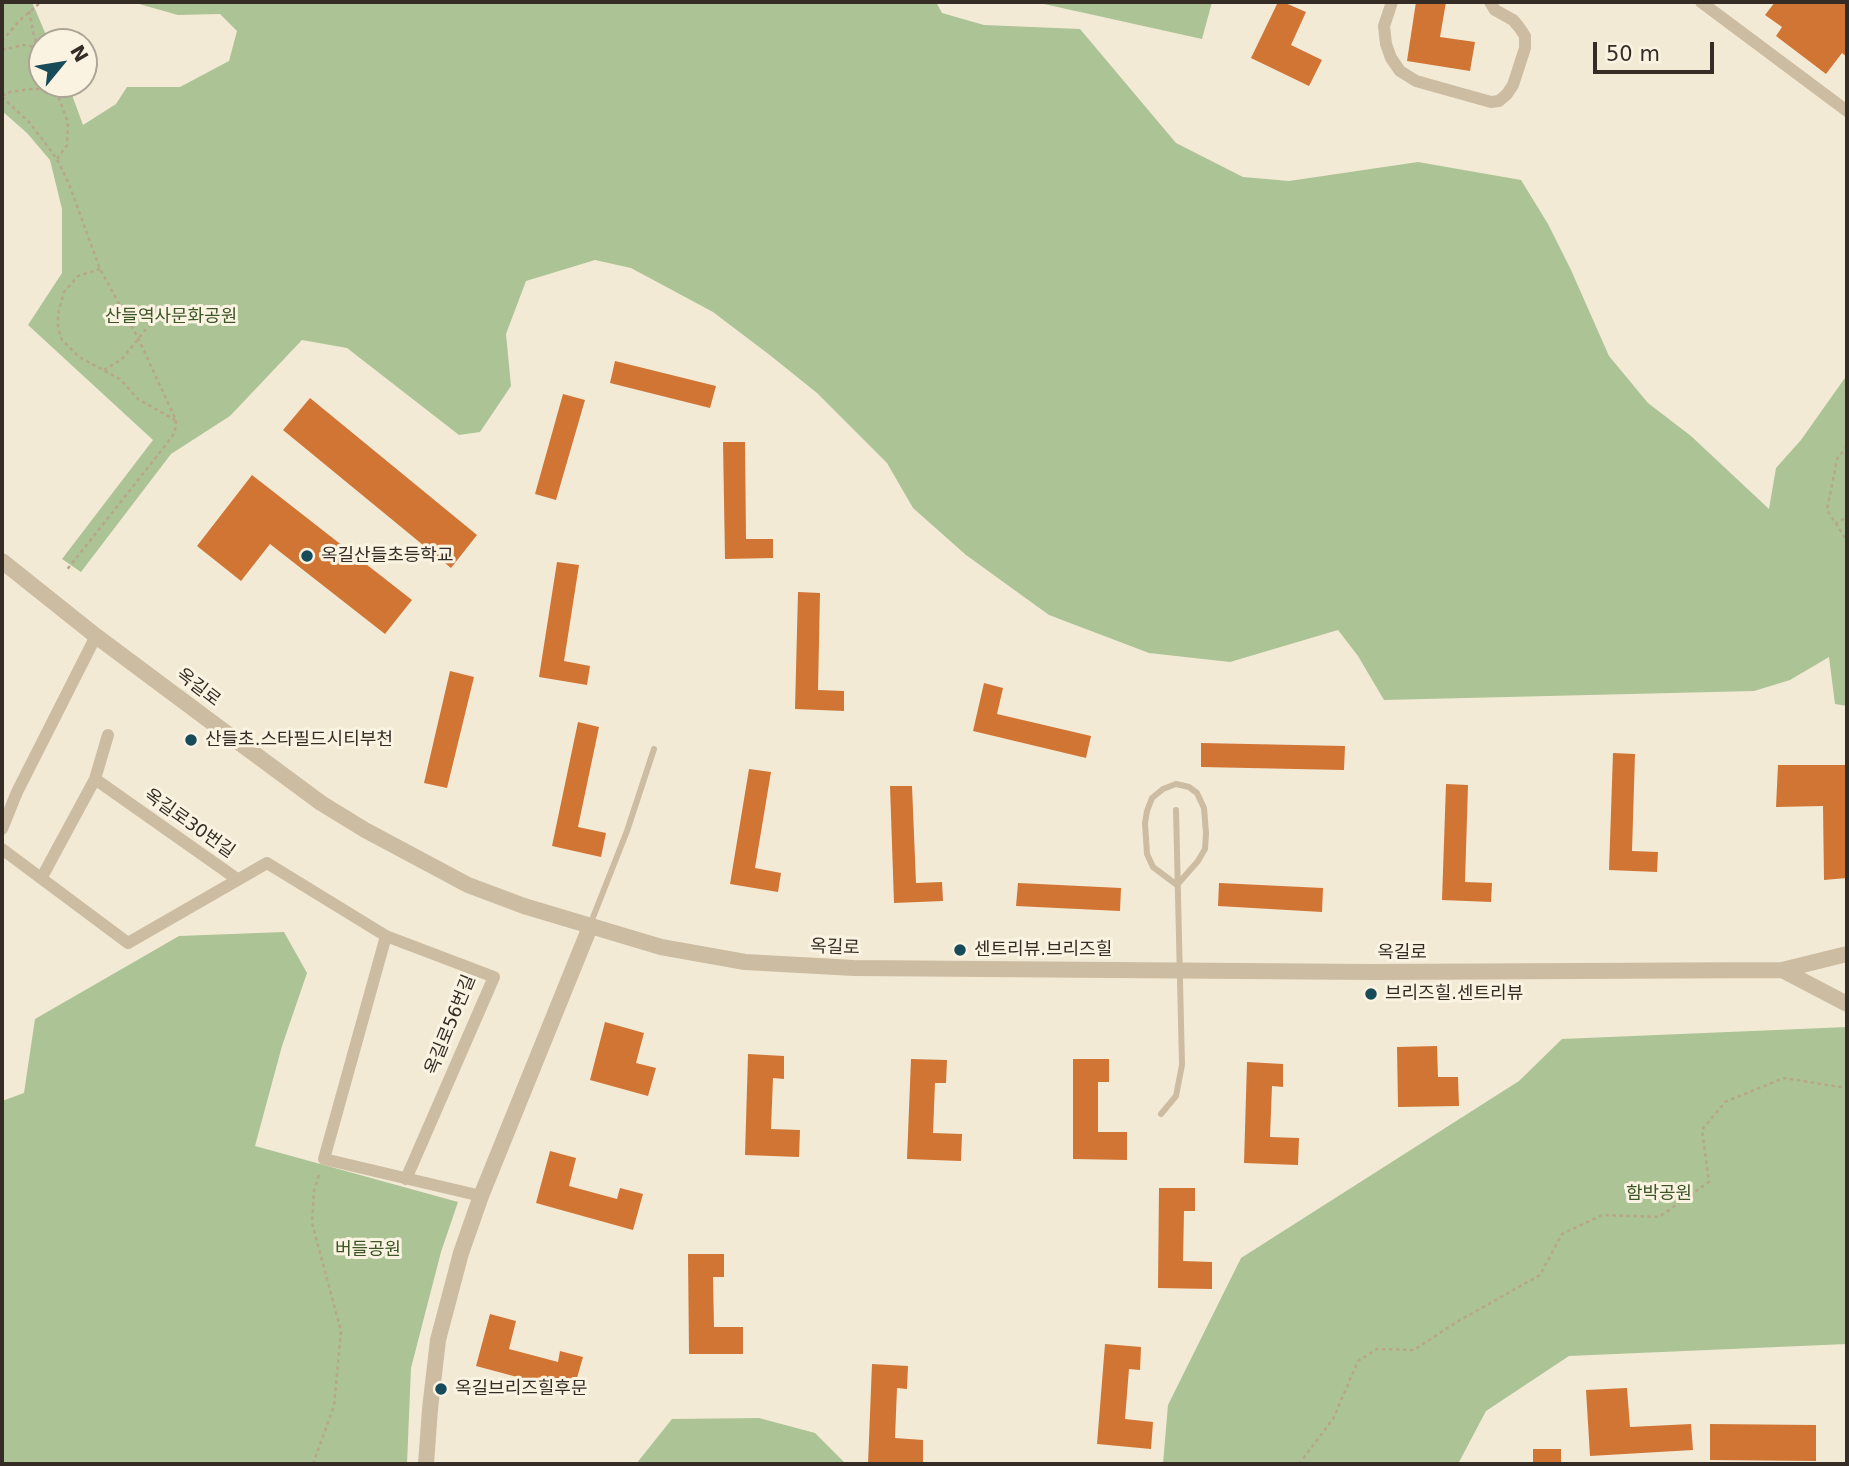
<!DOCTYPE html>
<meta charset="utf-8">
<style>
body{margin:0}
#map{position:relative;width:1849px;height:1466px;overflow:hidden;background:#f3ead6;font-family:"DejaVu Sans",sans-serif}
canvas{display:block}
.frame{position:absolute;inset:0;border:4px solid #352d25;pointer-events:none}
.north{position:absolute;left:28px;top:28px;width:70px;height:70px;box-sizing:border-box;background:#fbf3e2;border:2px solid #aca496;border-radius:50%;rotate:60deg;font-size:19px;font-weight:700;line-height:28px;text-align:center;color:#352d25}
.north::after{content:'';display:block;margin:auto;width:24px;height:32px;background:#174b5a;clip-path:polygon(50% 0,100% 100%,50% 72%,0 100%)}
.scale{position:absolute;left:1593px;top:42px;width:121px;height:32px;box-sizing:border-box;border:4px solid #352d25;border-top:0;padding-left:9px;font-size:21px;line-height:24px;white-space:nowrap;color:#352d25;-webkit-text-stroke:5px #fbf3e2;paint-order:stroke}
</style>
<div id="map">
<canvas width="1849" height="1466"></canvas>
<div class="frame"></div>
<div class="north">N</div>
<div class="scale">50 m</div>
</div>
<script>
const c = document.querySelector('canvas').getContext('2d');
c.lineJoin = 'round';
function paint(path, color) { c.fillStyle = color; c.fill(path, 'evenodd'); }
const poly = rows => new Path2D(rows.map(r => 'M' + r).join(''));
function stroke(path, color, width, dash) { c.strokeStyle = color; c.lineWidth = width; c.lineCap = dash ? 'butt' : 'round'; c.setLineDash(dash || []); c.stroke(path); }
function write(font, color, halo, rows, align = 'center') {
  c.font = font + ' "DejaVu Sans","Noto Sans KR",sans-serif'; c.lineWidth = 6; c.setLineDash([]); c.textBaseline = 'middle'; c.strokeStyle = halo; c.fillStyle = color; for (const [text, x, y, turn = 0] of rows) {
    c.save(); c.translate(x, y); c.rotate((+turn || 0) * Math.PI / 180); c.textAlign = isNaN(turn) ? turn : align; if (halo) c.strokeText(text, 0, 0); c.fillText(text, 0, 0); c.restore();
  }
}
const green = poly([
 [2,2,32,2,49,42,42,42,42,84,68,84,83,125,116,104,127,87,180,87,229,61,237,31,220,14,178,15,132,2,936,2,942,13,984,25,1080,29,1176,143,1243,177,1289,181,1418,162,1521,180,1548,224,1571,270,1609,356,1648,403,1691,436,1769,509,1776,468,1801,440,1847,375,1847,706,1835,704,1829,657,1790,680,1754,691,1384,700,1358,656,1338,630,1230,662,1149,653,1049,615,966,555,913,508,887,463,817,393,771,356,713,312,631,268,595,260,526,281,506,334,511,386,480,432,459,435,347,348,302,340,230,416,171,454,81,572,62,559,153,440,28,325,62,273,62,209,50,160,27,133,2,111],
 [1035,2,1212,2,1202,39],
 [284,932,307,973,282,1046,255,1146,458,1202,441,1252,411,1368,407,1464,2,1464,2,1101,24,1093,35,1019,179,936],
 [1847,1027,1847,1344,1569,1356,1486,1411,1458,1464,1163,1464,1168,1405,1241,1258,1519,1081,1562,1039],
 [759,1418,815,1433,846,1464,636,1464,672,1419]
]);
const building = poly([
 [1278,2,1283,2,1306,12,1291,45,1322,60,1309,86,1251,58],
 [1416,2,1446,2,1440,37,1475,42,1470,71,1407,61],
 [1775,2,1847,2,1847,57,1842,53,1826,74,1776,36,1782,27,1765,15],
 [615,361,716,386,710,408,610,383],
 [563,394,585,400,556,500,535,494],
 [310,398,477,535,451,568,283,430],
 [723,442,745,442,746,539,773,539,773,558,725,559],
 [252,475,412,600,385,634,270,544,241,581,197,546],
 [557,562,579,565,564,661,590,666,587,685,539,677],
 [798,592,820,593,818,690,844,691,844,711,795,709],
 [450,671,474,677,447,788,424,783],
 [984,683,1003,688,997,714,1091,736,1086,758,973,731],
 [578,722,599,727,578,827,606,833,601,857,552,846],
 [1201,743,1345,746,1344,770,1201,767],
 [1613,753,1635,754,1632,851,1658,852,1657,872,1609,870],
 [1778,765,1847,765,1847,878,1824,880,1823,806,1776,807],
 [749,769,771,772,755,868,781,873,778,892,730,884],
 [1446,784,1468,785,1465,882,1492,883,1491,902,1442,900],
 [890,786,912,786,916,883,942,882,943,901,894,903],
 [1018,883,1121,888,1120,911,1016,906],
 [1219,883,1323,888,1322,912,1218,906],
 [605,1022,644,1033,636,1063,656,1068,648,1096,590,1080],
 [1437,1046,1438,1077,1458,1077,1459,1106,1398,1107,1397,1047],
 [748,1054,784,1056,784,1079,773,1078,771,1129,800,1130,799,1157,745,1155],
 [911,1059,947,1060,946,1083,935,1083,933,1133,962,1134,961,1161,907,1159],
 [1073,1059,1109,1059,1109,1082,1098,1082,1098,1132,1127,1132,1127,1160,1073,1159],
 [1247,1062,1283,1064,1283,1087,1272,1086,1270,1137,1299,1138,1298,1165,1244,1163],
 [550,1151,576,1158,569,1186,617,1199,620,1188,643,1194,633,1230,536,1203],
 [1159,1188,1195,1188,1195,1211,1184,1211,1183,1261,1212,1262,1212,1289,1158,1288],
 [688,1254,724,1254,724,1277,713,1277,714,1327,743,1327,743,1354,689,1354],
 [490,1314,516,1321,509,1349,558,1362,560,1351,583,1357,573,1392,476,1366],
 [1105,1344,1141,1347,1140,1370,1129,1369,1125,1419,1153,1422,1151,1449,1097,1444],
 [872,1364,908,1366,907,1389,897,1388,895,1438,923,1440,923,1464,868,1464],
 [1627,1388,1630,1427,1691,1424,1693,1450,1590,1456,1586,1390],
 [1710,1424,1816,1425,1816,1461,1710,1460],
 [1533,1449,1561,1449,1561,1464,1533,1464]
]);
const path = poly([
 [29,11,34,36,42,57],
 [2,41,19,21,41,2],
 [2,50,23,45,36,47],
 [54,84,68,123,67,145,57,159],
 [2,96,10,92,31,89,42,89,59,96],
 [2,97,30,123,57,159,69,184,100,269,138,338,176,420,175,432,168,442,66,571],
 [100,269,78,276,64,292,58,314,58,327,62,340,79,357,120,379,138,399,175,420],
 [104,370,122,359,146,329,163,315],
 [1847,446,1837,459,1827,510,1847,541],
 [1835,524,1847,517],
 [313,1464,334,1406,341,1331,312,1223,314,1191,320,1172],
 [1299,1464,1333,1419,1358,1361,1377,1349,1414,1350,1455,1323,1540,1275,1562,1234,1602,1215,1659,1217,1709,1182,1702,1130,1725,1102,1784,1078,1840,1087,1847,1085]
]);
const service = poly([
 [1176,784,1189,787,1197,793,1204,808,1206,833,1205,849,1198,861,1177,885,1153,867,1147,854,1145,823,1147,811,1152,798,1163,789,1176,784],
 [590,925,627,831,654,749],
 [1161,1114,1176,1096,1182,1065,1176,810]
]);
const minor = poly([
 [1392,2,1384,26,1386,44,1391,58,1400,71,1416,81,1491,102,1499,101,1507,94,1513,85,1525,48,1525,36,1519,27,1513,20,1495,10,1490,2],
 [1701,2,1847,111],
 [95,779,237,879],
 [2,829,17,792,96,636],
 [2,849,128,943,267,863,386,936,494,977,406,1179],
 [42,877,95,779,108,735],
 [386,936,324,1159,481,1196]
]);
const tertiary = poly([
 [2,561,96,636,206,718,321,803,365,830,468,885,524,906,661,947,745,962,854,968,1372,972,1782,970,1847,954],
 [1782,970,1847,1004],
 [426,1464,430,1409,438,1340,461,1253,481,1196,590,927]
]);
const markers = [
 [307,556,7,"#174b5a"],
 [191,740,7,"#174b5a"],
 [960,950,7,"#174b5a"],
 [1371,994,7,"#174b5a"],
 [441,1389,7,"#174b5a"]
];
const parkNames = [
 ["산들역사문화공원",171,317],
 ["함박공원",1659,1194],
 ["버들공원",368,1250]
];
const poiNames = [
 ["옥길산들초등학교",321,556],
 ["산들초.스타필드시티부천",205,740],
 ["센트리뷰.브리즈힐",974,950],
 ["브리즈힐.센트리뷰",1385,994],
 ["옥길브리즈힐후문",455,1389]
];
const streetNames = [
 ["옥길로",198,688,37],
 ["옥길로30번길",189,824,35],
 ["옥길로",835,948,2],
 ["옥길로",1402,953],
 ["옥길로56번길",451,1025,-68]
];
paint(green, '#acc395');
paint(building, '#d17535');
stroke(path, '#b8a68b', 2.5, [3.5, 3.5]);
stroke(service, '#ccbca1', 6);
stroke(minor, '#ccbca1', 12);
stroke(tertiary, '#ccbca1', 16);
for (const [x, y, r, color] of markers) { const dot = new Path2D(); dot.arc(x, y, r, 0, 2 * Math.PI); c.fillStyle = color; c.fill(dot); stroke(dot, '#fbf3e2', 2.5); }
write('18px', '#3c5626', '#fbf3e2', parkNames);
write('18px', '#352d25', '#fbf3e2', poiNames, 'left');
write('18px', '#352d25', '#fbf3e2', streetNames);
</script>
